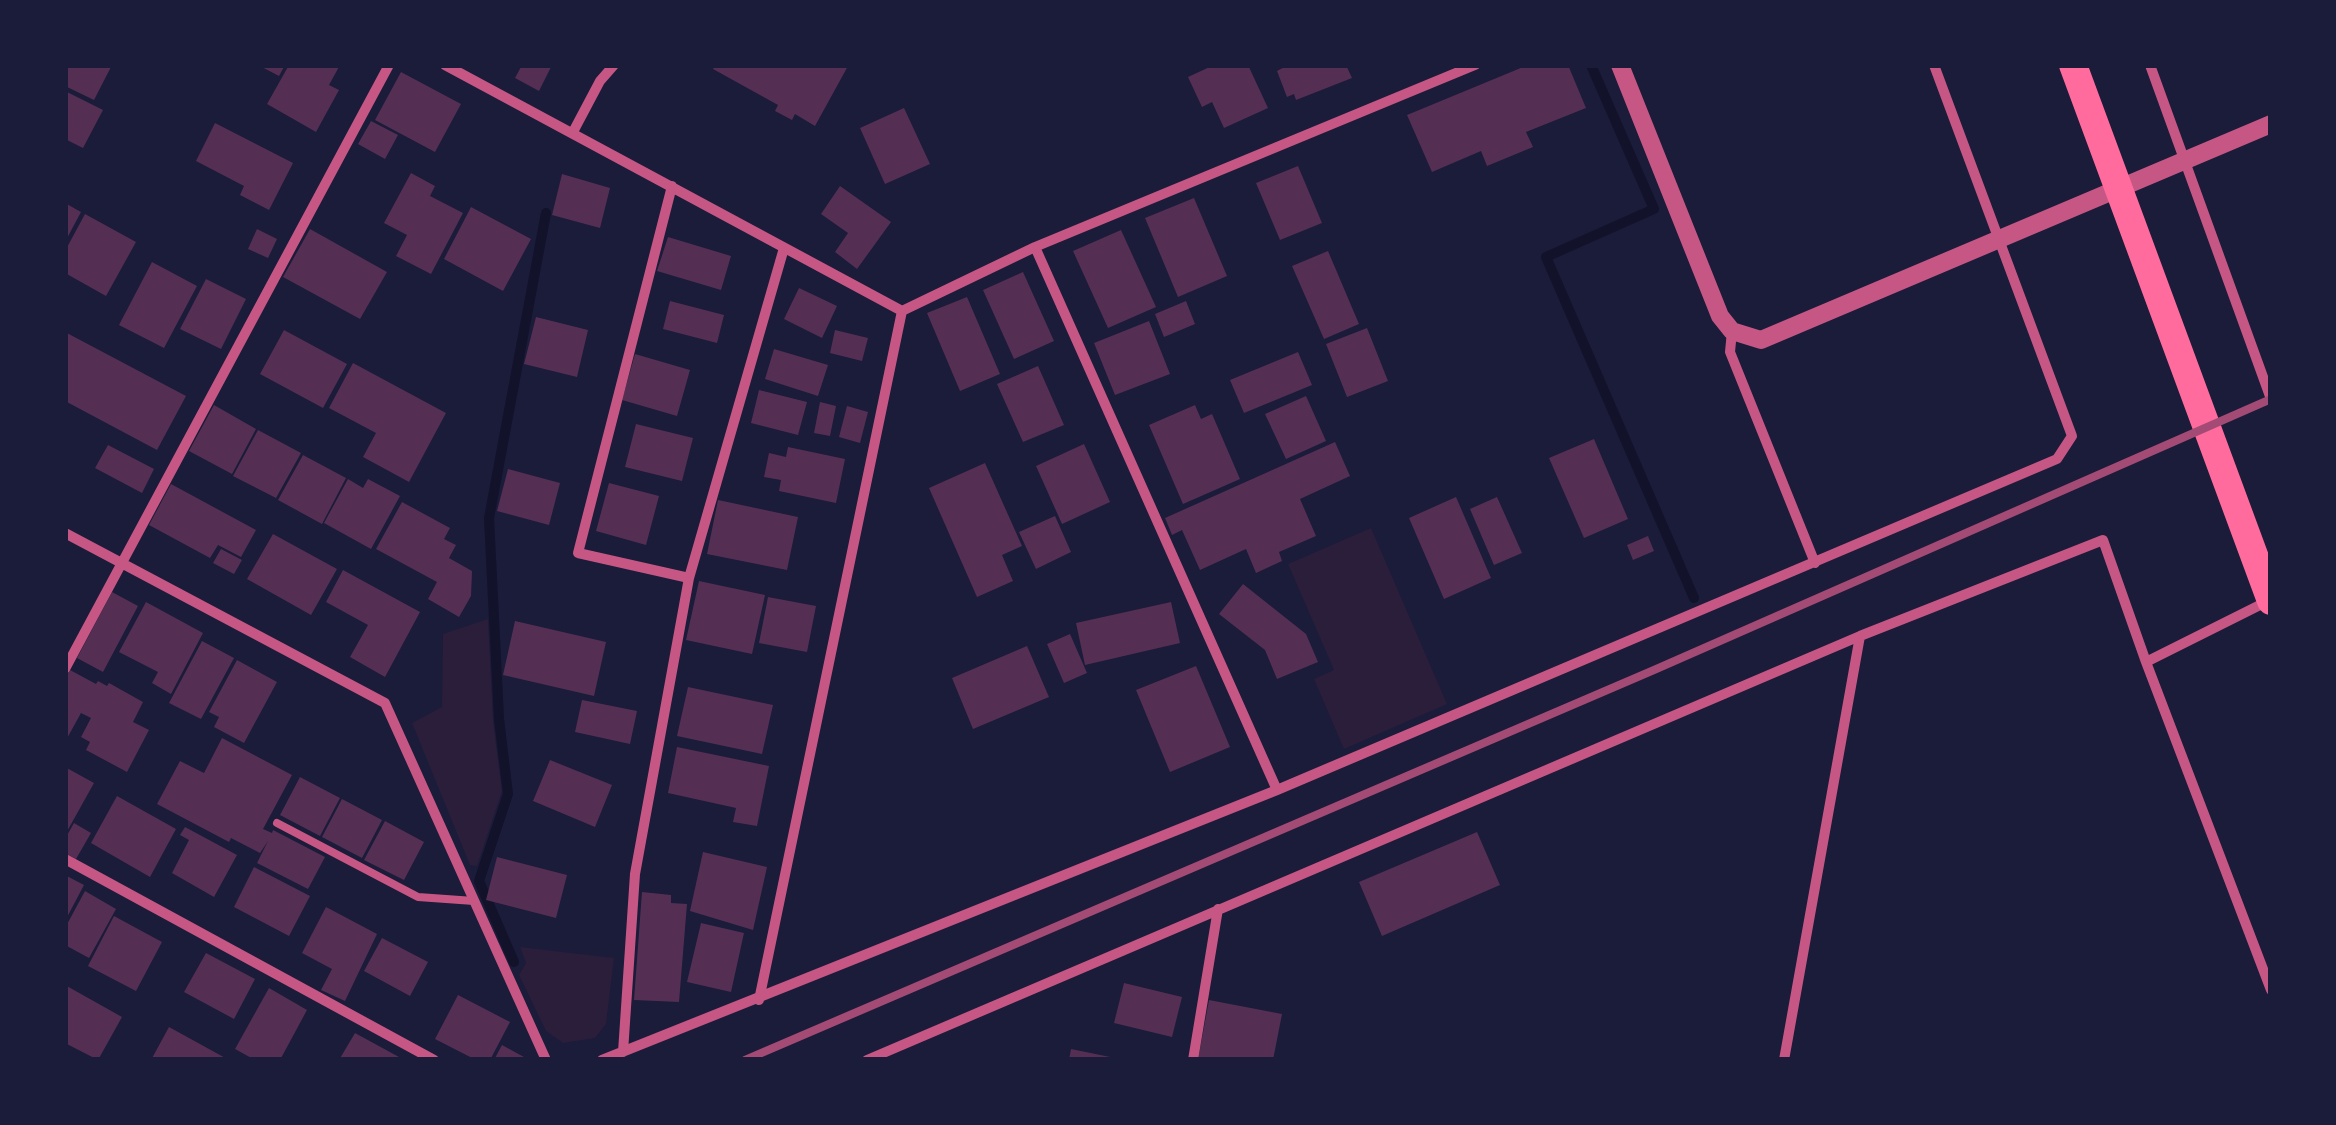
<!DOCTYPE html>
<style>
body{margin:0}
#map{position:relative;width:2336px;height:1125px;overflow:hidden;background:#1b1b3a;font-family:"Archivo Narrow",sans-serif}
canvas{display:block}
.frame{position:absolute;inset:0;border:68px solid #1b1b3a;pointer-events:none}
</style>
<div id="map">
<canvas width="2336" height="1125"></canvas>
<div class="frame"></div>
</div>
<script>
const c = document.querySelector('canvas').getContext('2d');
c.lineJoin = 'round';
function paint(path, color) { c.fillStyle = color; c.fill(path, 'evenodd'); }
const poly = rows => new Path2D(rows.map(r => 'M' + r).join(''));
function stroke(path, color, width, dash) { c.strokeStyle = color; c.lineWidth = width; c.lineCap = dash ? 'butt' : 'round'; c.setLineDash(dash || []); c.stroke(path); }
const green = poly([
 [1371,528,1447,704,1344,749,1314,679,1334,670,1288,564],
 [488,619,493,721,502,791,477,866,470,865,412,723,442,707,443,634],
 [520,947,614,958,606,1024,595,1038,563,1043,546,1031,519,975,526,963]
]);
const stream = poly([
 [1591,65,1654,209,1546,257,1694,598],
 [514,962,479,881,508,794,499,719,489,518,546,213]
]);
const building = poly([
 [65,65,112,65,94,100,65,86],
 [258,65,285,65,279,76],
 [289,65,340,65,329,85,339,90,316,132,267,104],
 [522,65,552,65,539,91,515,78],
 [716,65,845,65,848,66,815,126,795,114,792,120,775,111,778,105,713,69],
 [1214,65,1248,65,1268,108,1224,128,1212,102,1202,107,1188,77],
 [1288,65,1346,65,1352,78,1296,100,1294,94,1287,97,1277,71],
 [1528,65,1568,65,1586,108,1526,132,1533,147,1487,166,1481,151,1432,172,1407,115],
 [401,72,461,104,435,152,375,120],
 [65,91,103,110,83,148,65,139],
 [904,108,930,164,885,184,860,128],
 [371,121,398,135,385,159,358,144],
 [215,123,293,163,269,210,240,195,244,186,196,161],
 [1298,166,1322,223,1280,240,1256,183],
 [411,173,435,186,430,196,463,213,431,274,396,256,407,235,384,223],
 [562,174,610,188,600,228,552,215],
 [840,186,891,222,857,269,835,252,848,233,821,214],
 [1194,198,1227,276,1178,297,1145,218],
 [65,203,81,212,65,242],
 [471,207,531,239,503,291,444,259],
 [85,214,136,242,106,296,65,273,65,251],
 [257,229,277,239,268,258,248,249],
 [310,229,387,272,360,319,283,277],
 [1121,230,1156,307,1108,328,1073,251],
 [668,237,731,256,721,290,657,271],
 [1328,251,1359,324,1324,339,1292,266],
 [152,262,197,286,164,348,119,325],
 [1023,272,1054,341,1014,359,983,290],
 [206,279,246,299,221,349,180,329],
 [799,288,837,306,822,338,784,319],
 [967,297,1000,374,960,391,927,313],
 [670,301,724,315,717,343,663,329],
 [1186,301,1195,324,1164,337,1155,314],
 [536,317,588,330,577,377,524,364],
 [1149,321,1170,374,1115,395,1094,343],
 [1367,328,1388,381,1347,397,1326,344],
 [284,330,347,364,323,408,260,374],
 [835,330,868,338,862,361,830,353],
 [65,332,186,396,157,450,65,401],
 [774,349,828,365,818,396,765,379],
 [1298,352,1312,385,1244,413,1230,380],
 [635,354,690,370,677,416,622,400],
 [353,363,446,413,409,482,363,457,376,433,329,408],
 [1038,366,1064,425,1023,442,997,384],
 [759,390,807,402,798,435,751,423],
 [1306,396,1326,441,1286,459,1265,414],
 [820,402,836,406,830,436,814,433],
 [214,405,256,429,232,474,189,451],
 [1195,405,1201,419,1212,414,1240,479,1183,504,1149,425],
 [847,406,868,412,860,443,839,437],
 [636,424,693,438,682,481,625,467],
 [258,430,301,453,276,498,233,476],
 [1594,439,1628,519,1584,538,1549,458],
 [1335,442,1350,476,1300,499,1316,536,1279,552,1282,561,1256,573,1246,549,1200,570,1182,530,1172,535,1165,518],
 [1084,444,1110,502,1062,524,1036,466],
 [108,445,154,469,142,493,95,468],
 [788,447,845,459,836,503,779,491,781,480,764,477,769,453,786,457],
 [303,455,346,478,322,524,278,500],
 [985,463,1022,546,1002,555,1013,581,977,597,929,488],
 [508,469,560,483,549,525,497,511],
 [348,479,363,488,368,479,400,496,371,549,324,523],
 [609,483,659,496,646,545,596,531],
 [171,484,256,530,241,557,218,545,210,558,149,525],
 [1456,497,1491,578,1444,599,1409,518],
 [1497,497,1522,553,1494,565,1470,509],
 [718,500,798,517,787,570,707,554],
 [402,502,450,528,444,539,456,545,449,558,472,571,471,596,459,617,428,599,437,582,376,549],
 [1055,516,1071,552,1036,569,1019,532],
 [273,534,337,569,311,615,247,579],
 [1648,536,1654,551,1633,560,1627,545],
 [221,549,242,560,234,574,213,563],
 [343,570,420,612,385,677,350,657,368,625,326,602],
 [699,581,765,595,752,654,686,640],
 [1243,584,1306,634,1318,662,1277,679,1265,650,1219,614],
 [112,592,138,606,103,672,77,658],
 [768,597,816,606,807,652,759,643],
 [146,602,203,633,171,694,152,683,158,672,119,652],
 [1171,602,1180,643,1085,665,1076,623],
 [515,621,606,642,594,696,503,675],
 [1070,634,1087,673,1064,683,1047,644],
 [202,641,234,658,201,719,169,703],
 [1027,646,1049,697,973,729,952,678],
 [237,660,277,682,244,743,214,727,219,717,209,712],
 [1196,666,1230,747,1170,772,1136,690],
 [70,670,96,684,98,681,107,686,109,683,143,702,133,722,149,730,127,772,86,750,90,742,81,737,91,718,81,713,65,742,65,679],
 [688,687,773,705,762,754,677,736],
 [582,700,637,711,630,744,575,732],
 [222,738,292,775,263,829,272,833,273,830,325,857,308,889,257,863,268,841,260,853,231,838,229,842,157,804,180,761,204,773],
 [677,747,769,766,757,826,733,822,736,808,668,793],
 [550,760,612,785,595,827,533,801],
 [65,767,94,783,65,835],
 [300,777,340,798,320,836,280,815],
 [117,796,176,829,150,877,91,843],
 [342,799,382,820,362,858,322,837],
 [385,821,424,842,404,880,364,860],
 [74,823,91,833,76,859,65,853,65,839],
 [185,827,237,855,214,897,172,873,189,840,180,835],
 [1477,832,1500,885,1382,936,1359,882],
 [703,852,767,867,753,930,690,911],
 [497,857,567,875,556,918,486,900],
 [254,867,310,896,289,936,234,907],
 [65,875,84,885,65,921],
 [85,891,116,909,89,958,65,945,65,928],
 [642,892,671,895,671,903,687,904,679,1002,634,1000],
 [326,907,377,934,345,1001,321,990,332,969,302,953],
 [114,916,162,942,136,991,88,966],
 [701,923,744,933,731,992,687,982],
 [382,938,428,962,410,996,364,971],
 [206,953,255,979,234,1019,184,992],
 [1124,983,1182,997,1172,1037,1114,1023],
 [65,985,122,1017,98,1060,65,1043],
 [269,988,307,1010,280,1060,255,1060,235,1049],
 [458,995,510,1022,490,1060,476,1060,435,1039],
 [1209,1000,1282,1014,1273,1060,1198,1060],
 [169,1027,229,1060,151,1060],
 [355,1033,399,1057,398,1060,339,1060],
 [502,1045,524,1057,523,1060,494,1060],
 [1071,1049,1115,1058,1115,1060,1069,1060]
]);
const service = poly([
 [277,823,418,897,474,901]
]);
const minor = poly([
 [445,65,902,311,1035,247,1475,65],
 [2150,65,2271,399],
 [573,132,600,81,614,65],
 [672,186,578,553,689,578],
 [1035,247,1277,790],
 [1732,331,1730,352,1815,563],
 [65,533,385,703,546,1060],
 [2146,662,2270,600],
 [65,669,389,65],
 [65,859,434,1060],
 [759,1000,902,311],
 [623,1052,635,874,689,578,784,248],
 [602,1060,1277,790,2057,459,2072,436,1934,65],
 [867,1060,1860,636,2103,540,2146,662,2271,990],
 [1193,1060,1218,909],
 [1784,1060,1860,636]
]);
const tertiary = poly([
 [1620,65,1720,316,1732,331,1761,340,2271,124]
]);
const trunk = poly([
 [2073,65,2271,601]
]);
const rail = poly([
 [745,1060,1654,670,2271,399]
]);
paint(green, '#2a1e3b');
stroke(stream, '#12122b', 10);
paint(building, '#542f53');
stroke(service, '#c65784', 8);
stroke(minor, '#c65784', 10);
stroke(tertiary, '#c65784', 18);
stroke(trunk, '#ff6b9d', 28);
stroke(rail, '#a44b75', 8);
</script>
